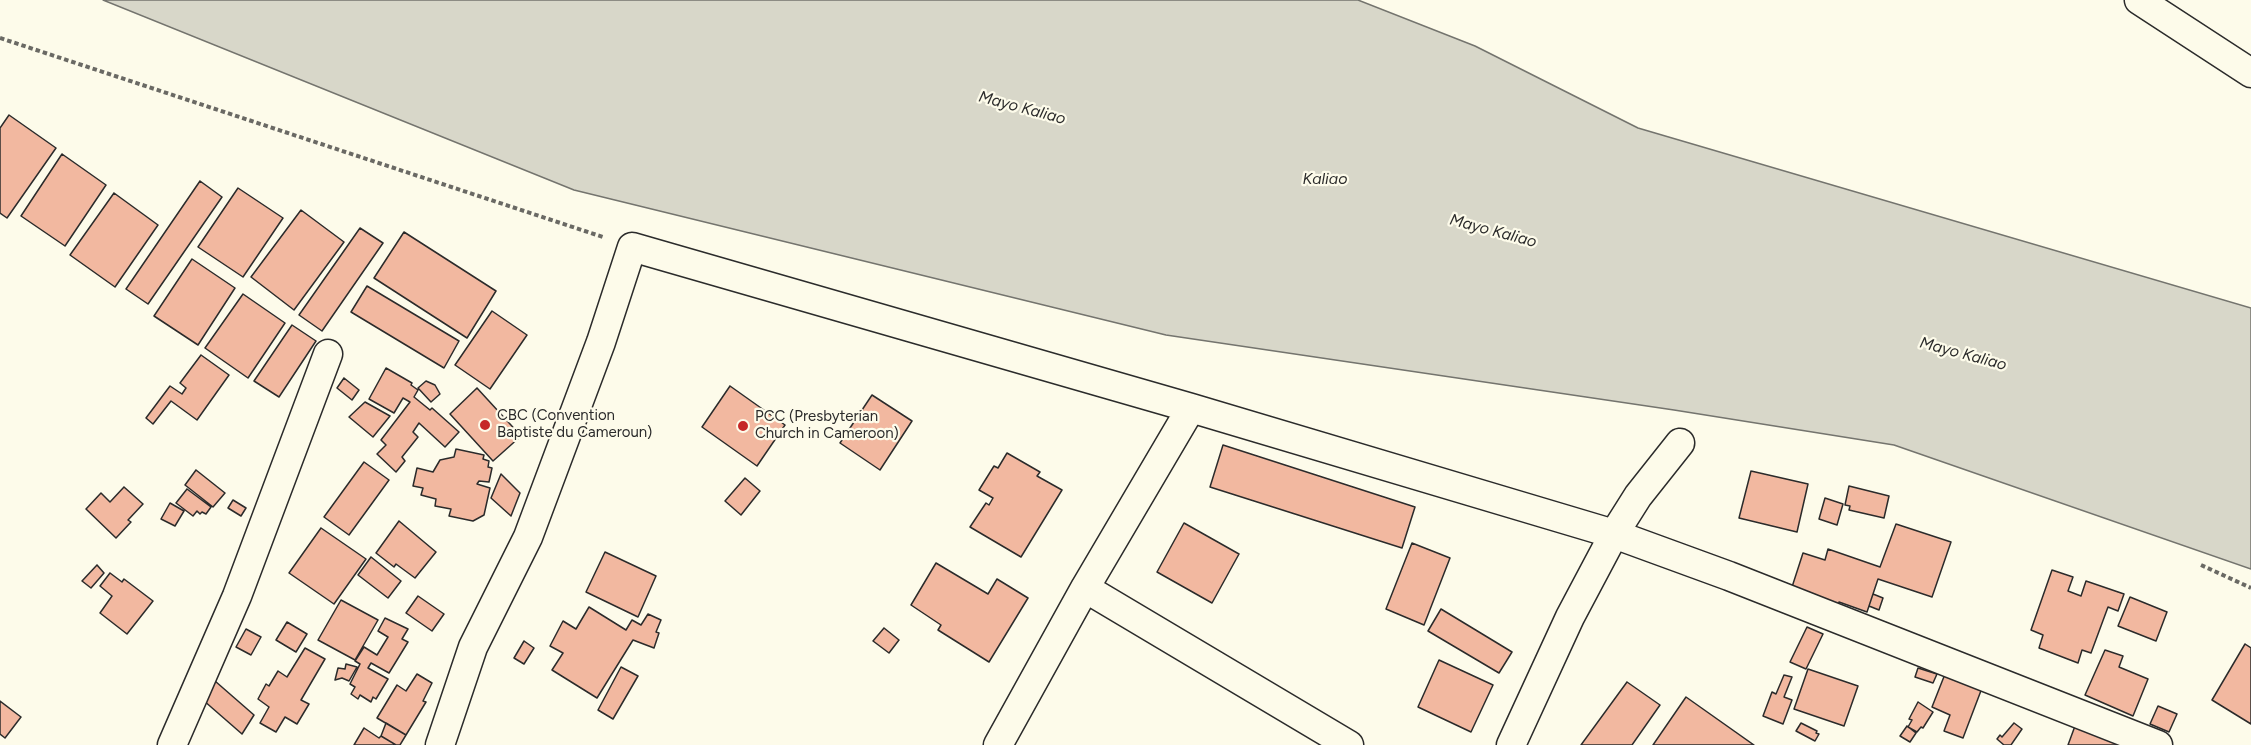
<!DOCTYPE html>
<style>
body{margin:0}
canvas{display:block;background:#fdfbea}
</style>
<canvas width="2251" height="745"></canvas>
<script>
const c = document.querySelector('canvas').getContext('2d');
c.lineJoin = 'round';
function paint(path, color) { c.fillStyle = color; c.fill(path, 'evenodd'); }
const poly = rows => new Path2D(rows.map(r => 'M' + r).join(''));
function stroke(path, color, width, dash) { c.strokeStyle = color; c.lineWidth = width; c.lineCap = dash ? 'butt' : 'round'; c.setLineDash(dash || []); c.stroke(path); }
function write(font, color, halo, rows, align = 'center') {
  c.font = font + ' Figtree,sans-serif'; c.lineWidth = 4.5; c.setLineDash([]); c.textBaseline = 'middle'; c.strokeStyle = halo; c.fillStyle = color; for (const [text, x, y, turn = 0] of rows) {
    c.save(); c.translate(x, y); c.rotate((+turn || 0) * Math.PI / 180); c.textAlign = isNaN(turn) ? turn : align; if (halo) c.strokeText(text, 0, 0); c.fillText(text, 0, 0); c.restore();
  }
}
const water = poly([
 [103,0,1358,0,1475,46,1638,128,2251,308,2251,569,1894,445,1674,410,1166,335,574,190,103,0]
]);
const building = poly([
 [9,115,56,148,7,218,0,213,0,128,9,115],
 [62,154,106,185,65,246,21,216,62,154],
 [200,181,222,197,148,304,126,289,200,181],
 [238,188,283,218,243,277,198,247,238,188],
 [114,193,158,225,115,287,70,255,114,193],
 [301,210,344,242,294,310,251,277,301,210],
 [360,228,383,243,322,331,299,315,360,228],
 [404,232,496,291,467,338,374,278,404,232],
 [192,259,235,288,198,345,154,316,192,259],
 [367,286,459,341,444,368,351,312,367,286],
 [243,294,285,323,248,378,205,348,243,294],
 [492,311,527,335,490,389,455,365,492,311],
 [292,325,316,341,279,397,254,381,292,325],
 [201,355,229,375,197,420,171,401,153,424,146,418,170,386,182,394,186,388,180,383,201,355],
 [386,368,412,383,411,385,418,390,414,397,430,410,432,408,459,432,445,447,419,423,413,432,418,437,402,457,405,461,396,472,377,454,386,445,381,440,410,402,403,398,394,413,369,399,386,368],
 [344,378,359,390,352,400,337,388,344,378],
 [426,381,435,385,440,394,431,402,418,388,426,381],
 [730,386,785,425,757,466,702,427,730,386],
 [477,388,521,436,493,461,450,414,477,388],
 [872,395,912,421,880,470,840,443,872,395],
 [365,402,390,416,373,437,349,417,365,402],
 [1223,445,1415,507,1402,548,1210,487,1223,445],
 [456,449,484,455,483,459,489,461,488,467,492,468,489,482,479,481,477,484,490,488,484,515,473,521,449,516,451,509,435,506,436,499,421,495,423,488,413,486,417,468,433,472,440,460,454,457,456,449],
 [1007,453,1040,472,1037,476,1062,490,1021,557,970,527,986,503,989,505,993,498,979,490,994,466,998,468,1007,453],
 [364,462,389,480,349,535,324,517,364,462],
 [196,470,225,493,213,507,185,485,196,470],
 [1751,471,1808,484,1797,532,1739,518,1751,471],
 [501,474,520,493,511,516,491,498,501,474],
 [745,478,760,491,741,515,725,501,745,478],
 [1849,486,1889,496,1884,518,1849,510,1850,506,1845,505,1849,486],
 [124,487,143,504,128,520,131,522,116,538,86,509,101,493,110,502,124,487],
 [187,489,211,507,206,514,202,512,200,514,197,511,193,516,176,503,187,489],
 [1825,498,1843,504,1837,525,1819,519,1825,498],
 [233,500,246,508,241,516,228,508,233,500],
 [170,503,184,511,175,526,161,519,170,503],
 [399,521,436,552,415,578,396,564,394,567,376,553,399,521],
 [1184,523,1239,554,1212,603,1157,572,1184,523],
 [1896,524,1951,542,1932,597,1878,579,1867,612,1839,602,1838,607,1792,587,1803,553,1825,560,1828,549,1880,567,1896,524],
 [321,528,366,559,334,604,289,573,321,528],
 [1412,543,1450,558,1424,625,1386,609,1412,543],
 [605,552,656,576,638,617,586,592,605,552],
 [371,557,401,581,388,598,358,575,371,557],
 [936,563,988,594,997,579,1028,598,989,662,938,630,941,625,911,605,936,563],
 [97,565,104,573,91,588,82,581,97,565],
 [2052,570,2073,577,2068,591,2081,596,2086,581,2124,594,2118,611,2108,607,2091,653,2082,650,2078,663,2039,648,2043,635,2031,630,2052,570],
 [110,573,122,582,124,579,153,601,127,634,100,613,112,596,100,586,110,573],
 [1873,594,1883,598,1879,610,1869,606,1873,594],
 [418,596,444,614,432,631,406,613,418,596],
 [2130,597,2167,612,2156,641,2118,626,2130,597],
 [341,600,378,620,355,660,318,640,341,600],
 [589,607,626,630,632,620,641,625,648,614,661,620,656,632,659,633,654,648,633,640,597,698,552,670,563,653,550,646,563,621,576,629,589,607],
 [1441,609,1512,652,1499,673,1428,631,1441,609],
 [385,618,408,629,402,639,408,642,389,673,371,663,368,668,388,679,376,699,373,697,371,702,360,695,358,699,351,694,355,687,350,684,360,664,355,661,364,647,377,655,388,637,378,631,385,618],
 [287,622,307,634,296,652,276,640,287,622],
 [1807,627,1823,634,1806,669,1790,662,1807,627],
 [884,628,899,640,889,653,873,641,884,628],
 [246,629,261,637,251,655,236,647,246,629],
 [524,641,534,648,524,664,514,658,524,641],
 [2245,644,2251,648,2251,724,2212,700,2245,644],
 [305,648,325,659,301,700,309,704,297,724,285,717,276,732,260,723,269,707,258,699,266,684,269,686,278,671,287,677,305,648],
 [2105,650,2123,656,2119,667,2148,679,2133,716,2085,695,2105,650],
 [1439,660,1493,685,1471,732,1418,707,1439,660],
 [346,664,357,667,349,681,342,678,335,680,338,668,345,669,346,664],
 [621,667,638,676,613,719,598,710,621,667],
 [1918,668,1937,674,1933,683,1915,677,1918,668],
 [1808,669,1858,686,1844,726,1794,709,1808,669],
 [417,674,432,683,423,701,426,702,406,735,377,718,397,685,406,691,417,674],
 [1945,674,1982,688,1963,738,1944,731,1950,715,1932,707,1945,674],
 [1784,675,1792,677,1784,697,1792,700,1783,724,1763,716,1772,692,1776,694,1784,675],
 [215,681,254,715,242,734,203,700,215,681],
 [1627,682,1660,705,1632,745,1581,745,1627,682],
 [1686,697,1754,745,1653,745,1686,697],
 [0,701,21,717,5,738,0,734,0,701],
 [1918,702,1933,712,1923,728,1921,727,1917,732,1908,727,1912,720,1909,719,1918,702],
 [2158,706,2177,714,2169,732,2150,724,2158,706],
 [386,723,406,735,400,745,396,745,381,736,386,723],
 [1801,723,1817,731,1816,733,1819,734,1815,741,1796,731,1801,723],
 [2014,723,2022,729,2011,745,2004,745,1997,739,2000,735,2002,737,2014,723],
 [1907,726,1916,733,1910,742,1900,736,1907,726],
 [2075,726,2127,745,2068,745,2075,726],
 [364,728,379,738,381,736,396,745,354,745,364,728]
]);
const path = poly([
 [0,38,603,237],
 [2201,565,2251,588]
]);
const minor = poly([
 [2139,0,2251,73],
 [1085,588,1349,745],
 [172,745,237,596,328,354],
 [440,745,473,647,528,537,601,342,632,247,1191,408,1614,534,1729,576,2158,745],
 [998,745,1085,588,1191,408],
 [1511,745,1570,617,1614,534,1638,496,1680,443]
]);
const markers = [
 [485,425,6,"#c62828"],
 [743,426,6,"#c62828"]
];
const poiNames = [
 ["CBC (Convention",497,416],
 ["Baptiste du Cameroun)",497,433],
 ["PCC (Presbyterian",755,417],
 ["Church in Cameroon)",755,434]
];
const waterNames = [
 ["Mayo Kaliao",1022,108,15],
 ["Kaliao",1325,179],
 ["Mayo Kaliao",1493,231,15],
 ["Mayo Kaliao",1963,354,15]
];
paint(water, '#d8d7c9');
stroke(water, '#74746e', 1.5);
paint(building, '#f2b8a0');
stroke(building, '#2b2b2b', 1.5);
stroke(minor, '#2b2b2b', 31);
stroke(path, '#6a6964', 4, [4.5, 3]);
stroke(minor, '#fdfbea', 28);
for (const [x, y, r, color] of markers) { const dot = new Path2D(); dot.arc(x, y, r, 0, 2 * Math.PI); c.fillStyle = color; c.fill(dot); stroke(dot, '#fdfbea', 2); }
write('15px', '#2b2b2b', '#fdfbea', poiNames, 'left');
write('italic 16px', '#2b2b2b', '#fdfbea', waterNames);
</script>
